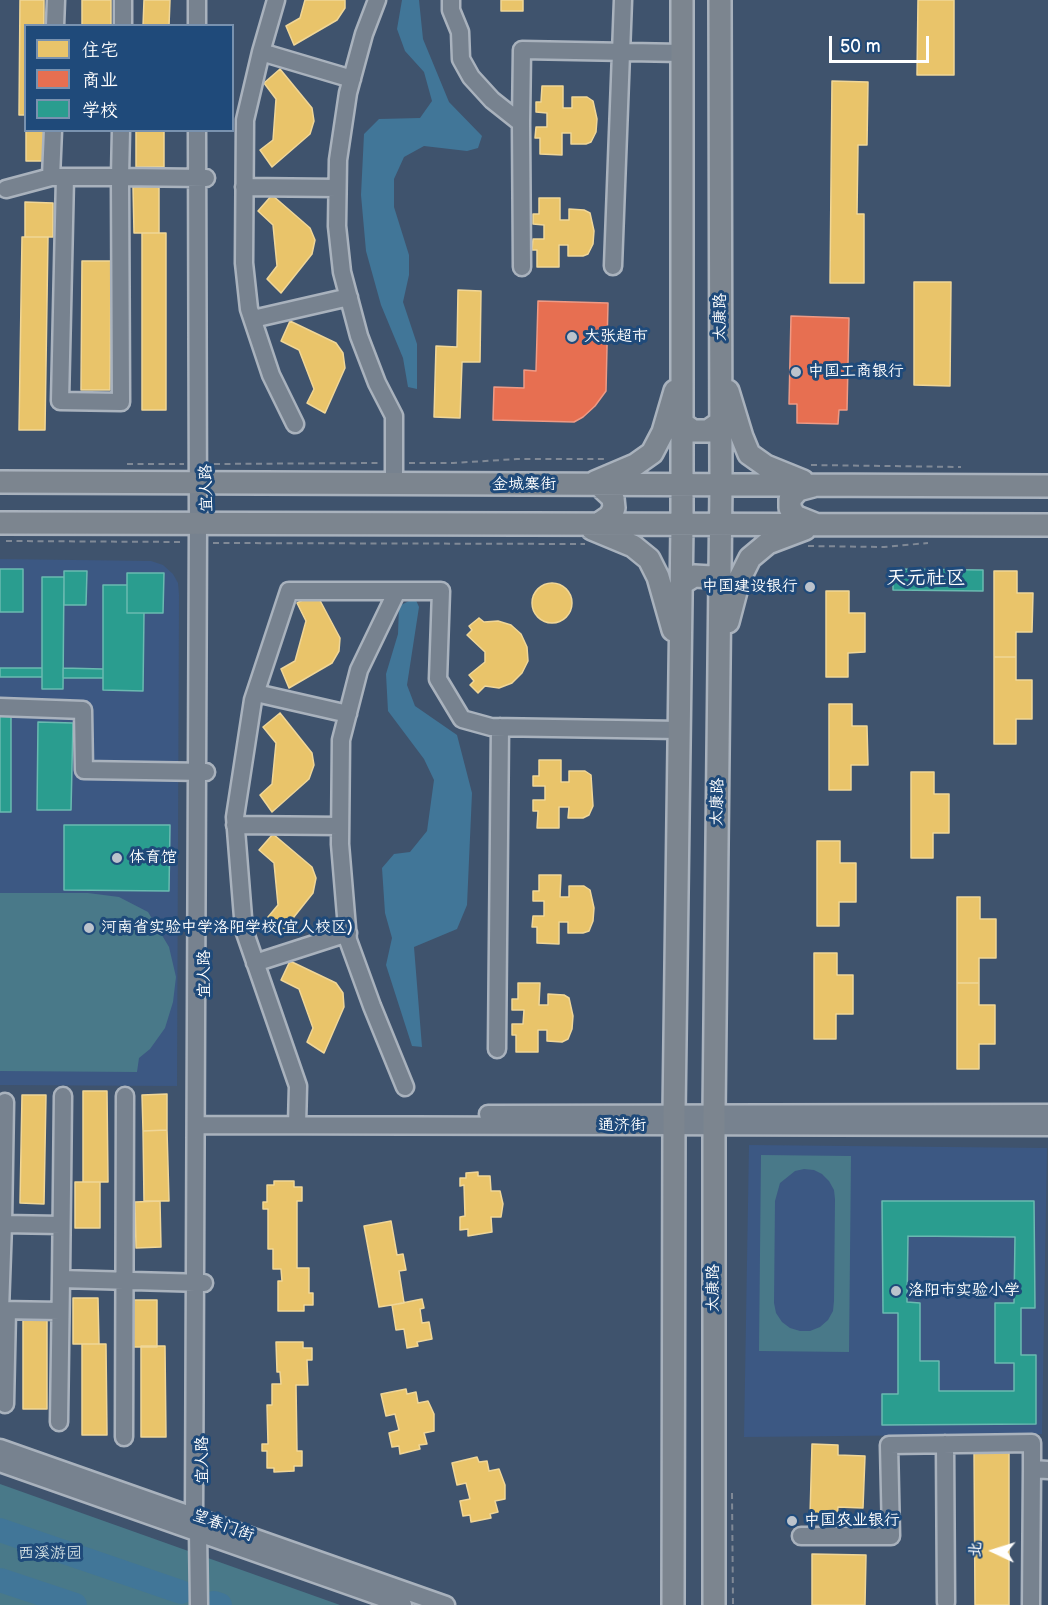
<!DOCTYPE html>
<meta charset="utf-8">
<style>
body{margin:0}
#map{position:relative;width:1048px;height:1605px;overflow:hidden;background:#3f536d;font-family:"Balsamiq Sans","LXGW WenKai TC",sans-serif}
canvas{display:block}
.legend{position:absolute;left:24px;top:24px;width:210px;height:108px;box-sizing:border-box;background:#1f4a7a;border:2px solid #7992af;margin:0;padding:8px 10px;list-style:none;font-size:18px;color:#fff}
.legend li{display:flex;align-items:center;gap:12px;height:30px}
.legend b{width:30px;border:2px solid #7992af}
.north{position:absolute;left:964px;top:1521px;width:60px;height:60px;-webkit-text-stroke:4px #1f4a7a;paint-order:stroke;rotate:274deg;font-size:16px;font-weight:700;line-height:24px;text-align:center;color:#fff}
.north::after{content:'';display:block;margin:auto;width:21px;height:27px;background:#fff;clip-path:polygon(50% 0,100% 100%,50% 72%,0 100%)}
.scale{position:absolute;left:829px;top:36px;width:100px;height:27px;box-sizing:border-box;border:3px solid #fff;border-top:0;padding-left:8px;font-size:18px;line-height:21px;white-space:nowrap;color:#fff;-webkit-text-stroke:4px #1f4a7a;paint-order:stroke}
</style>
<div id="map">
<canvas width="1048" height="1605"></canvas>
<ul class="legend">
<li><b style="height:16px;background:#e9c46a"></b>住宅</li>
<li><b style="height:16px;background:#e76f51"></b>商业</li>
<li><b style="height:16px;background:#2a9d8f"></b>学校</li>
</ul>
<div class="north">北</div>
<div class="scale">50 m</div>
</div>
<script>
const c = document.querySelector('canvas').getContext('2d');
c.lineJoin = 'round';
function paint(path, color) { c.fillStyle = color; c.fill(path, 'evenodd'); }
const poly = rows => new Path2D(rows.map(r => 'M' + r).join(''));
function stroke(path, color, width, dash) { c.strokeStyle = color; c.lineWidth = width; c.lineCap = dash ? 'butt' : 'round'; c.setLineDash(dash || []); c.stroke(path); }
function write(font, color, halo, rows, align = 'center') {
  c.font = font + ' "Balsamiq Sans","LXGW WenKai TC",sans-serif'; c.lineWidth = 6; c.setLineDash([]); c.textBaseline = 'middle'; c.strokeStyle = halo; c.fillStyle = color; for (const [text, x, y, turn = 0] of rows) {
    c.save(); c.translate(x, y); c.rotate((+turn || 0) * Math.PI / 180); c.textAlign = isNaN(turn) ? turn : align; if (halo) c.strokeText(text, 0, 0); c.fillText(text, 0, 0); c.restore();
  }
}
const built = poly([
 [0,559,151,561,163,565,173,574,178,583,179,595,177,1086,0,1085],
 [749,1145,1047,1148,1042,1434,744,1437]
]);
const green = poly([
 [0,893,88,893,119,897,148,912,169,947,176,977,173,1002,165,1028,150,1049,139,1058,137,1072,0,1071],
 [761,1155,851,1156,849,1352,759,1351],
 [804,1169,814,1170,822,1174,829,1181,834,1190,835,1199,834,1301,833,1311,828,1320,820,1327,810,1331,800,1331,790,1328,782,1322,776,1313,774,1303,775,1201,780,1183,795,1171],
 [0,1484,340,1605,0,1605]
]);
const water = poly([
 [402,0,419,0,423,39,449,102,482,136,478,148,467,151,424,146,404,157,394,179,394,207,409,255,409,275,403,302,417,344,417,389,408,387,403,358,381,305,366,251,361,195,364,134,379,119,420,118,432,101,424,72,405,51,397,29],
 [415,598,419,607,407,685,415,706,457,735,472,793,467,905,457,929,414,947,422,1047,412,1046,386,965,392,938,385,913,382,868,394,854,410,852,427,831,434,780,424,759,388,711,386,674,398,634,399,606]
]);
const homes = poly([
 [20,0,44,0,44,26,26,26,26,115,19,115,20,0],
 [82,0,111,0,111,26,82,26,82,0],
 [144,0,170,0,169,26,143,26,144,0],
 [305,0,345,0,345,8,337,20,294,45,286,26,300,18,305,0],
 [501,0,523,0,523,11,501,11,501,0],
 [918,0,954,0,954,75,917,75,918,0],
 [280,69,312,108,314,121,310,134,272,167,260,150,273,140,276,99,264,83,280,69],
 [832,81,868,82,867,145,858,145,857,214,864,214,864,283,830,283,832,81],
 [542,86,563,86,563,108,572,108,572,97,587,97,593,101,597,119,596,132,591,142,586,144,571,144,571,133,562,133,562,155,540,154,540,138,535,138,536,127,547,127,547,113,536,112,536,102,541,102,542,86],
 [26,130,51,130,51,161,26,161,26,130],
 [136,130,164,130,164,167,136,167,136,130],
 [159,186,159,233,134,233,133,187,159,186],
 [272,195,310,228,315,240,312,254,281,293,267,279,277,266,273,225,258,211,272,195],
 [539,198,560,198,560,220,569,220,569,209,584,210,590,213,594,231,593,244,588,254,583,256,568,256,568,245,559,245,559,267,537,267,537,250,532,250,533,239,544,239,544,225,533,224,533,214,539,214,539,198],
 [25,202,53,203,53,237,25,237,25,202],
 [142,233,166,233,166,410,142,410,142,233],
 [22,237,48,237,45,430,19,430,22,237],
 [82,261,111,261,110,390,81,390,82,261],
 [914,282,951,282,950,386,914,385,914,282],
 [458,290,481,291,480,362,462,362,460,418,434,417,436,346,457,347,458,290],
 [290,321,336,343,343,353,345,368,325,413,307,403,314,389,299,350,281,341,290,321],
 [994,571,1017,571,1017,593,1033,593,1032,632,1016,632,1016,657,994,657,994,571],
 '532 603a20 20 0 1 1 40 0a20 20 0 1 1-40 0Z',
 [826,591,849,591,849,613,865,613,865,652,848,653,848,677,826,677,826,591],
 [316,593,340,638,339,651,332,663,289,688,281,669,295,661,306,621,297,603,316,593],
 [479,618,484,622,498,621,511,625,521,634,527,647,528,661,522,673,512,683,499,688,485,686,478,693,470,685,474,681,469,675,485,662,485,652,467,635,472,630,469,626,479,618],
 [994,657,1016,657,1016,680,1032,680,1032,719,1016,719,1016,744,994,744,994,657],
 [829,704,852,704,852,726,867,726,868,765,851,765,851,790,829,790,829,704],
 [280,713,312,753,314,765,309,779,272,812,260,795,272,784,276,743,263,727,280,713],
 [539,760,561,760,561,782,569,782,569,771,585,771,591,775,593,806,589,815,583,818,568,818,569,807,559,807,559,828,537,828,538,811,533,811,533,800,545,800,545,786,533,786,533,776,539,776,539,760],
 [911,772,934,772,934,794,949,794,949,833,933,833,933,858,911,858,911,772],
 [273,834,312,867,316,878,313,893,282,932,268,917,278,905,274,863,259,850,273,834],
 [817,841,840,841,840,863,856,863,856,902,839,902,839,926,817,926,817,841],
 [539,875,561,875,560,897,569,897,569,886,584,886,590,890,594,908,593,921,589,931,583,933,568,933,568,922,559,922,559,944,537,943,537,927,532,927,533,916,544,916,544,901,533,901,533,891,539,891,539,875],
 [957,897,980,897,980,919,996,919,996,958,979,958,979,983,957,983,957,897],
 [814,953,837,953,837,975,853,975,853,1014,836,1014,836,1039,814,1039,814,953],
 [290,961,336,983,343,993,344,1007,324,1053,307,1042,313,1028,299,989,281,980,290,961],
 [518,983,540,983,539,1005,548,1005,548,994,564,995,569,998,573,1016,572,1029,568,1039,562,1042,547,1041,547,1030,538,1030,538,1052,516,1052,516,1035,512,1035,512,1024,523,1024,524,1010,512,1010,512,999,518,999,518,983],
 [957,983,979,983,979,1005,995,1005,995,1044,979,1044,979,1069,957,1069,957,983],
 [83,1091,107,1091,108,1182,83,1182,83,1091],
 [167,1094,167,1130,143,1131,142,1095,167,1094],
 [22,1095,46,1095,44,1204,20,1203,22,1095],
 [167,1130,169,1201,144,1201,143,1131,167,1130],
 [478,1172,478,1176,490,1176,491,1191,500,1191,503,1204,501,1217,491,1217,492,1232,468,1236,468,1229,460,1230,460,1217,465,1216,464,1185,460,1186,460,1178,466,1178,466,1173,478,1172],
 [274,1181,294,1181,294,1187,302,1187,302,1201,297,1201,297,1268,309,1268,309,1293,313,1293,313,1305,304,1305,304,1311,278,1311,278,1281,282,1281,281,1269,273,1269,273,1249,268,1249,268,1209,263,1209,263,1202,267,1202,267,1185,274,1185,274,1181],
 [75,1182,100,1182,100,1228,75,1228,75,1182],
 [160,1201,161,1247,136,1248,135,1202,160,1201],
 [391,1221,397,1255,403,1254,406,1270,399,1271,404,1303,379,1307,364,1226,391,1221],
 [73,1298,98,1298,99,1344,73,1344,73,1298],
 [422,1299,424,1308,420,1309,422,1323,429,1322,432,1339,417,1342,418,1346,407,1348,404,1329,396,1330,392,1305,422,1299],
 [132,1300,157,1300,157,1347,132,1347,132,1300],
 [47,1318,47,1409,23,1409,23,1319,47,1318],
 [276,1342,303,1342,303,1348,312,1348,312,1360,307,1360,308,1385,296,1385,297,1451,302,1451,302,1466,294,1466,294,1471,274,1472,274,1468,267,1468,267,1451,262,1451,262,1444,268,1444,267,1405,272,1405,272,1384,281,1384,280,1372,277,1372,276,1342],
 [82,1344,106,1344,107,1435,82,1435,82,1344],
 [141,1346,165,1346,166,1437,141,1437,141,1346],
 [406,1389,407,1394,416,1392,418,1403,428,1401,434,1414,434,1431,424,1433,427,1444,419,1445,420,1449,400,1454,399,1446,392,1447,389,1433,399,1430,395,1414,386,1416,381,1394,406,1389],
 [812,1444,838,1445,838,1455,865,1456,863,1508,838,1507,837,1517,810,1516,812,1444],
 [974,1448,1009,1448,1009,1605,975,1605,974,1448],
 [477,1457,479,1462,487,1461,489,1471,499,1469,505,1485,505,1499,495,1501,498,1512,490,1514,491,1518,471,1522,470,1515,463,1516,460,1501,470,1499,466,1483,457,1485,452,1463,477,1457],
 [812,1554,866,1555,865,1605,812,1605,812,1554]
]);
const shops = poly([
 [538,301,608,303,606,391,595,406,583,417,574,422,493,420,494,387,524,388,524,370,536,371,538,301],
 [791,316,849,318,847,410,839,410,838,424,797,423,797,404,789,404,791,316]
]);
const schools = poly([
 [0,569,23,569,23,612,0,612,0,569],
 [893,569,983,570,983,591,893,590,893,569],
 [64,571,87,571,86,605,64,605,64,571],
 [127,573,164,573,163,613,127,613,127,573],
 [42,577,64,577,63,689,42,689,42,577],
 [103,585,127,585,127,613,144,613,143,691,103,690,103,585],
 [0,668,42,668,42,677,0,677,0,668],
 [63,668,103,669,103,678,63,678,63,668],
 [0,711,11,711,11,812,0,812,0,711],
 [38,722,73,723,71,810,37,810,38,722],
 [64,825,170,825,169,891,64,890,64,825],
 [882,1201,1034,1201,1035,1308,1021,1308,1021,1355,1036,1355,1036,1424,882,1425,882,1394,898,1394,898,1313,883,1313,882,1201],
 [908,1236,1015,1237,1014,1303,995,1303,995,1363,1014,1363,1014,1391,939,1391,939,1361,920,1361,920,1303,907,1302,908,1236]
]);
const river = poly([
 [0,1530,181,1592],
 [0,1580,75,1605],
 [214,1603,220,1605]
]);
const path = poly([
 [409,463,453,463,517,459,604,459],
 [127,464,184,464],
 [214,464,379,463],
 [811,465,961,467],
 [6,541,183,542],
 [213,543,585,544],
 [808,546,884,547,928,543],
 [732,1493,733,1605]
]);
const minor = poly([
 [197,0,197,26],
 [276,0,261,52,245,120,244,263,249,309,271,375,295,424],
 [377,0,364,34,348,93,338,160,337,226,342,272,359,336,377,383,394,416,394,484],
 [451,0,451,10,460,32,461,59,471,77,492,100,521,123,522,267],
 [55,26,56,0],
 [123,26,123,0],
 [261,52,352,79],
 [521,123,522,50,682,53],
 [121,130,120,177,206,178],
 [197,130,198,524,194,1515,198,1531,199,1605],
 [51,177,53,130],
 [244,187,337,188],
 [6,189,51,177,120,177,121,402,60,401,65,177],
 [613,266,623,0],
 [253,319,349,297],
 [397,591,359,670,341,740,340,844,348,940,372,1006,405,1087],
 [256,693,348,714],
 [0,707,83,710,84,770,206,772],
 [235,825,340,826],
 [255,963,348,933],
 [497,1049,500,727],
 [488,1114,1048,1113],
 [196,1125,1048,1127],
 [297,1125,298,1086,244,930,235,817,253,700,289,591,441,591,438,679,462,719,491,727,679,730],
 [3,1224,5,1102],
 [61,1279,63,1096],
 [60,1311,0,1310,3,1224,61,1225],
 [5,1404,7,1310],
 [59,1422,61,1279,204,1283],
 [124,1437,125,1096],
 [945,1444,946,1602],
 [0,1448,446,1605],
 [0,1463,403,1605],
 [801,1536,891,1536,889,1445,1032,1443,1032,1469],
 [1031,1605,1032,1469,1048,1470]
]);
const major = poly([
 [728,391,742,437,749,454,766,466,803,481],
 [682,423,693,431,708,431,721,422],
 [0,482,1048,486],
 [595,482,635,465,652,453,663,432,675,391],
 [813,486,798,490,790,499,790,508,795,516,815,524],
 [0,523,1048,525],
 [597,525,610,516,614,508,613,498,599,485],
 [592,529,633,546,649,559,658,577,673,630],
 [681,584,694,576,712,577,720,584],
 [728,622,739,580,750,558,768,543,805,529],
 [673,1605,674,1113,682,525,682,0],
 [714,1605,714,1113,721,485,720,0]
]);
const markers = [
 [572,337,6,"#bcc3cc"],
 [796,372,6,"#bcc3cc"],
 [810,587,6,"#bcc3cc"],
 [117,858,6,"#bcc3cc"],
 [89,928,6,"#bcc3cc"],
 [896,1291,6,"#bcc3cc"],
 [792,1521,6,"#bcc3cc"]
];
const streetNames = [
 ["太康路",721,317,-90],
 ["金城寨街",524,485],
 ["宜人路",207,488,-91],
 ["太康路",718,802,-89],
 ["宜人路",205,974,-90],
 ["通济街",622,1126],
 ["太康路",714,1288,-90],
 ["宜人路",203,1460,-90],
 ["望春门街",223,1526,20]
];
const poiNames = [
 ["大张超市",584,337],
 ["中国工商银行",808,372],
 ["中国建设银行",798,587,"right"],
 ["体育馆",129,858],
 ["河南省实验中学洛阳学校(宜人校区)",101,928],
 ["洛阳市实验小学",908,1291],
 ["中国农业银行",804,1521]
];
const parkNames = [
 ["西溪游园",50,1554]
];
const quarterNames = [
 ["天元社区",926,579]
];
paint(built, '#3c5883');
paint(green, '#497989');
paint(water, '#417698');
paint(homes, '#e9c46a');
stroke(homes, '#f0d697', 1.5);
paint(shops, '#e76f51');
stroke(shops, '#ee9a85', 1.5);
paint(schools, '#2a9d8f');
stroke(schools, '#6abab1', 1.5);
stroke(river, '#417698', 24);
stroke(minor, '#a9b2bd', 21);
stroke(major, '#a9b2bd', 26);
stroke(path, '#808996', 2, [6, 4.5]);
stroke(minor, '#77828f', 16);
stroke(major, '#7c858f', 21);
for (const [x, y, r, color] of markers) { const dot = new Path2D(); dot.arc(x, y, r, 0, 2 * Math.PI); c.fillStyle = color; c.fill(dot); stroke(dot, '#1f4a7a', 2); }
write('16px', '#fff', '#1f4a7a', streetNames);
write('16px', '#fff', '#1f4a7a', poiNames, 'left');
write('16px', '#d2dfe2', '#1f4a7a', parkNames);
write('20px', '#fff', '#1f4a7a', quarterNames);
</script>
